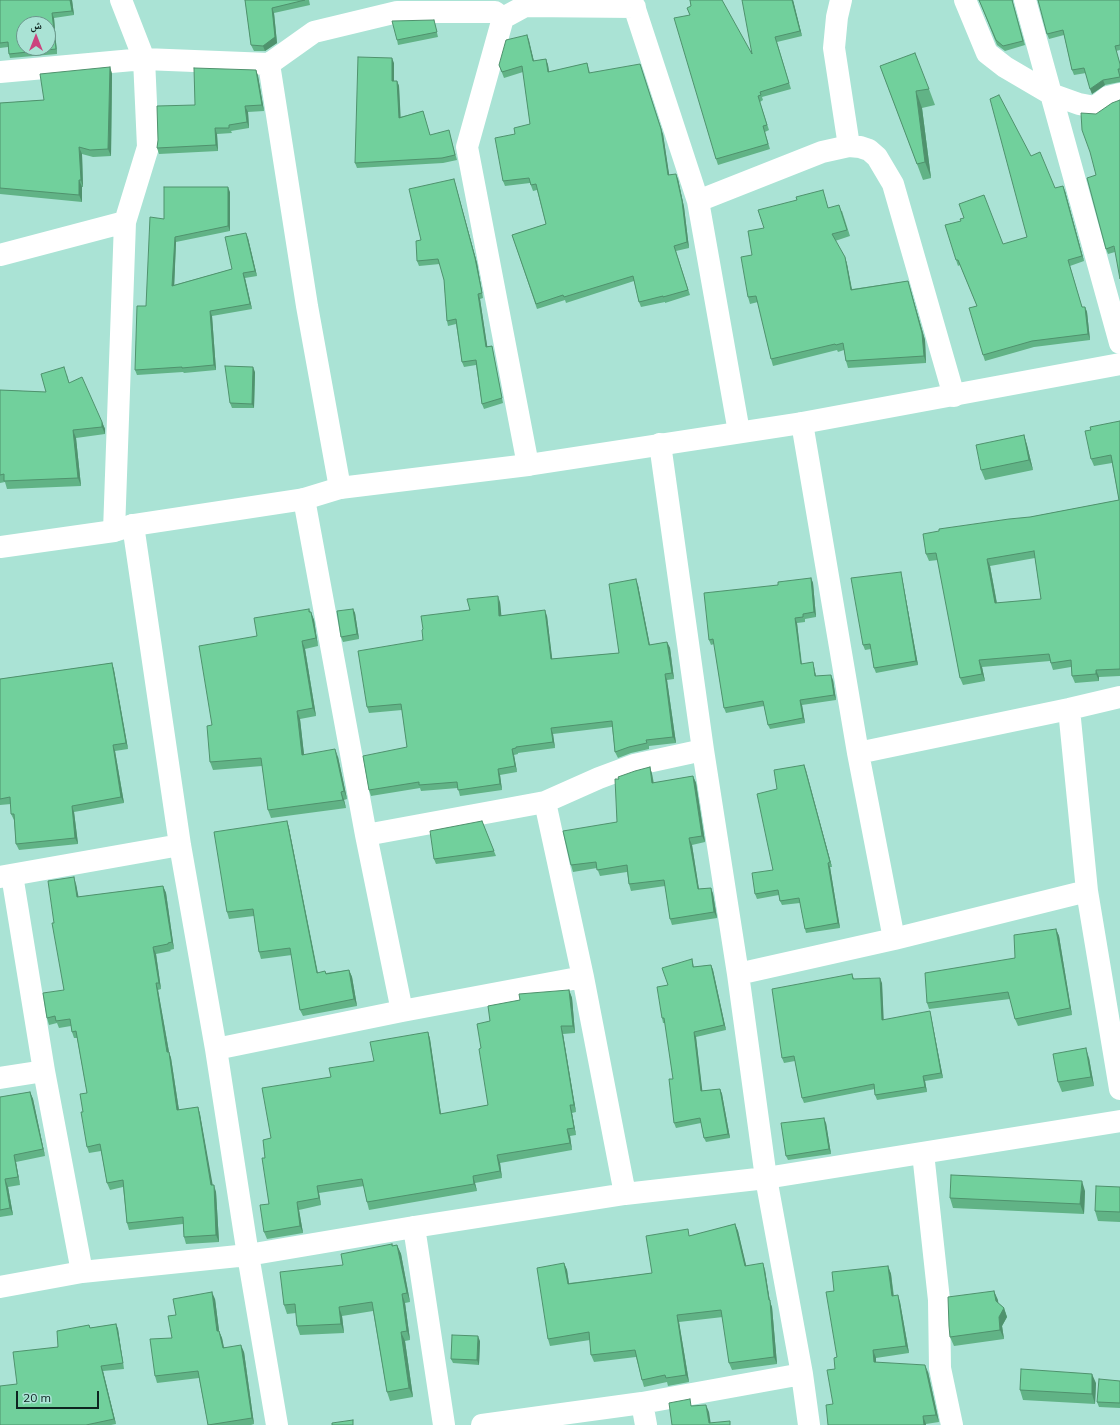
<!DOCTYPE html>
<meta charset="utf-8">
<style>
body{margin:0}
#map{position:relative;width:1120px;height:1425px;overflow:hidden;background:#aae3d5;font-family:Mulish,"Noto Naskh Arabic",sans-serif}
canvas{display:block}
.north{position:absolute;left:16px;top:16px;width:40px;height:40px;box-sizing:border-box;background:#aae3d5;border:1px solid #6c978d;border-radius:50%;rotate:0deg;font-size:11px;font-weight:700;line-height:16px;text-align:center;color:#0e2420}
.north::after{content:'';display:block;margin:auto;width:14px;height:18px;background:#cc437e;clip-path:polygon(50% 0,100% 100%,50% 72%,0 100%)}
.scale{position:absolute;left:16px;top:1391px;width:83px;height:18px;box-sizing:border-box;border:2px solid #0e2420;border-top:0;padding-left:5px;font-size:12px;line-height:14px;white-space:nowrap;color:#0e2420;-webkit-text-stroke:3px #aae3d5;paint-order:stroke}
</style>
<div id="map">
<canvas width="1120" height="1425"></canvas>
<div class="north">ش</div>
<div class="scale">20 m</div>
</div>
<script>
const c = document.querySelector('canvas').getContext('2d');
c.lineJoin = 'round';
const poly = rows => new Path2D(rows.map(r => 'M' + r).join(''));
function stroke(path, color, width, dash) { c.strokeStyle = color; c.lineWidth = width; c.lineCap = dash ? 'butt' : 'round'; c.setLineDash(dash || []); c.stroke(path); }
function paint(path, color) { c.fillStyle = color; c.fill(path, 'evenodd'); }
const minor = poly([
 [632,0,698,201,739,432],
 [841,0,837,17,834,48,849,146],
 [965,0,987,53,1005,67,1051,94,1079,104,1095,107,1108,97,1120,94],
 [1025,0,1120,343],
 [503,18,467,147,528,465],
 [269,64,314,32,397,12,495,12,503,18,525,6,635,7],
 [0,72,144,59,269,64,307,306,340,488],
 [698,201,822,152,849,146,860,147,869,150,877,157,893,184,954,396],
 [0,255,125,222],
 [802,423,858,753,894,939],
 [660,444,703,750,738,974,766,1178,802,1374,809,1425],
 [304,499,366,835,402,1011],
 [133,525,180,845,216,1049,248,1255,277,1425],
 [114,531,125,222,148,147,144,59,121,0],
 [1069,709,1087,891,1120,1089],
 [858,753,1069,709,1120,697],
 [545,802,583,977,625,1194],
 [366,835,545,802,599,778,634,765,703,750],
 [12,875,44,1071,82,1272],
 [0,877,180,845],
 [738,974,894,939,1087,891],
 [216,1049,402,1011,583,977],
 [0,1078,44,1071],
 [923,1153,939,1300,940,1368,952,1425],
 [414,1227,444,1425],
 [0,1287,82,1272,248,1255,414,1227,625,1194,766,1178,1120,1121],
 [642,1403,646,1425],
 [482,1425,642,1403,802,1374]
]);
const tertiary = poly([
 [0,547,114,531,133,525,304,499,340,488,528,465,802,423,1120,364]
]);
const wall = poly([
 [0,0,72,0,74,15,54,18,57,54,10,58,9,54,8,47,0,48],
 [245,0,309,0,310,5,274,13,277,43,265,51,254,51,251,45],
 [793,0,802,36,777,42,791,89,762,97,763,100,760,102,769,130,765,132,770,149,718,165,716,159,690,15,687,8,752,54],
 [979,0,1013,0,1013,3,1025,45,1005,51,997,45],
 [1120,0,1120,50,1116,51,1120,63,1120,82,1105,85,1092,94,1086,73,1074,75,1072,70,1064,35,1049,39,1047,34],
 [435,24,438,37,398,45,397,40],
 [527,35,534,61,546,59,548,65,549,72,587,63,590,73,663,134,669,175,678,179,684,207,689,248,676,251,690,295,665,303,665,302,641,307,639,302,634,281,566,303,565,300,537,309,512,235,546,224,537,190,533,191,530,183,505,186,503,181,515,134,530,124,523,72,504,78,499,65],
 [394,63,394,81,397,81,399,86,400,117,423,111,430,135,450,135,457,160,443,163,357,168,355,163],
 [880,66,929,89,935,105,922,108,931,178,923,180],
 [110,67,112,74,111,156,93,157,82,154,83,187,82,187,82,202,0,194,0,103,44,100],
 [256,70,258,76,264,111,248,112,249,128,231,131,232,133,217,134,218,151,159,154,157,148,195,105],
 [1081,113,1115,252,1108,254,1106,249,1096,175],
 [1031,156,1055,188,1065,191,1084,261,1070,266,1082,307,1085,307,1087,312,1090,340,1034,347,985,361,983,355,977,306,960,265,958,266,956,260,1027,237],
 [454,179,477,263,483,298,480,299,487,346,492,346,493,351,503,403,484,409,482,404,476,365,464,367,462,362,456,324,448,326,447,321,444,280,440,264,419,266,417,261,421,240],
 [230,192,230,231,176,242,174,285,232,269,248,238,257,276,245,278,252,309,212,316,216,370,184,373,183,372,137,375,135,370,146,306,164,219],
 [825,197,828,208,842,211,850,236,835,241,845,257,847,264,852,289,908,281,925,340,926,363,848,368,846,361,844,350,838,352,837,350,773,366,771,359,758,302,750,304,748,297,752,255,764,228],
 [255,372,254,408,232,408,230,403],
 [67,375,69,383,102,422,105,429,105,434,76,438,81,486,7,489,5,482,0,483,0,390,46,392],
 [1120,421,1120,676,1099,677,1099,681,1075,683,1072,676,1071,667,1053,670,1050,661,982,667,985,681,963,685,960,678,938,560,929,561,926,554,1030,517,1119,500,1112,463,1094,466,1091,459,1091,430],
 [1035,558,1041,599,997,603,990,566],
 [1024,435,1027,445,1033,470,985,480,981,470],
 [902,577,918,665,876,673,874,668,871,649,865,650,863,645],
 [811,578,813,583,816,617,805,619,805,622,797,623,802,664,814,667,816,676,833,680,836,700,802,705,805,723,770,729,768,725,764,706,726,713,724,708,714,644,711,645,709,640,778,585],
 [638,585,650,645,667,642,670,648,674,679,667,680,676,743,649,746,649,749,631,753,618,758,615,752,612,727,553,734,555,748,518,753,518,754,514,755,517,772,500,775,502,790,460,796,458,788,421,791,420,788,371,796,369,790,407,747,402,710,369,713,367,707,423,640,423,629,470,610,500,602,501,615,547,616,552,659,619,653],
 [309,609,314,620,318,646,305,649,316,716,300,719,304,755,338,757,347,799,344,800,346,808,271,818,268,810,262,766,213,770,210,762,257,636],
 [353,609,355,613,359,639,343,642,341,637],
 [112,663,114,670,128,749,115,751,124,803,74,812,78,844,19,850,16,844,14,820,11,814,11,804,0,805,0,679],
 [804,765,832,867,830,867,840,928,806,933,805,929,800,903,782,905,780,901,779,895,757,899,755,894,773,870,777,789],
 [650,767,652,774,654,783,693,776,696,783,705,842,692,845,699,889,711,888,713,894,717,918,672,925,670,919,665,886,631,891,629,884,627,872,600,876,597,868,573,872,571,865,617,822,619,779],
 [287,821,289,828,318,973,326,973,349,970,352,977,357,1006,303,1016,300,1010,292,955,261,959,259,952,254,916,229,919,227,912],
 [482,821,496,856,436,864,434,859],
 [76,884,78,897,163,886,166,893,174,949,170,950,171,951,156,954,161,989,158,990,169,1052,171,1058,179,1110,198,1107,200,1114,212,1185,216,1192,219,1242,186,1244,184,1237,183,1224,129,1230,127,1223,123,1187,110,1190,107,1183,101,1151,89,1153,87,1147,83,1112,87,1093,77,1038,74,1038,72,1032,71,1026,59,1028,57,1023,49,1025,47,1018,64,990,54,923],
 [1056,929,1059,936,1072,1015,1018,1026,1015,1019,1010,999,929,1009,927,1003,1015,958],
 [692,959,694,967,711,965,713,970,726,1030,696,1037,702,1091,720,1089,722,1094,730,1138,706,1142,704,1138,701,1123,676,1128,674,1123,673,1079,665,1023,663,1023,662,1018,668,985],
 [852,974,854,979,882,983,883,1020,931,1016,943,1078,925,1081,927,1092,877,1100,875,1095,875,1089,804,1103,802,1098,795,1061,784,1063,782,1058],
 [569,990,572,998,575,1033,563,1034,576,1112,572,1113,576,1135,570,1136,572,1150,500,1163,502,1178,475,1183,477,1191,369,1210,367,1202,364,1186,319,1193,321,1205,299,1210,303,1233,267,1239,264,1232,269,1204,265,1158,271,1138,331,1077,374,1061,428,1032,430,1039,441,1114,488,1105,481,1048,490,1021],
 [1089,1058,1094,1086,1062,1092,1058,1082],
 [30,1092,33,1099,45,1156,16,1162,20,1185,8,1187,13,1215,0,1217,0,1097],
 [826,1123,831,1154,788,1160,786,1156],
 [1120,1187,1120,1222,1098,1221,1095,1211],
 [1085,1191,1084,1214,953,1208,950,1198],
 [735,1224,738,1231,746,1266,765,1270,770,1302,772,1307,777,1364,732,1370,729,1363,723,1317,679,1322,689,1382,668,1386,667,1382,644,1387,642,1380,636,1357,594,1362,591,1355,590,1340,550,1346,548,1339,564,1263,567,1270,569,1283,652,1273,691,1236],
 [392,1244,393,1246,397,1245,401,1254,410,1302,405,1303,410,1340,405,1341,413,1397,390,1401,387,1392,373,1311,342,1316,344,1333,300,1335,297,1326,296,1313,287,1314,284,1305,343,1265],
 [888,1266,891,1274,894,1296,900,1302,909,1353,876,1358,876,1362,928,1372,939,1422,926,1424,833,1404,837,1357,834,1291],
 [994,1291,998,1303,1004,1308,1007,1317,1002,1326,1004,1339,954,1346,950,1337],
 [215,1299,219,1331,222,1338,224,1347,244,1352,254,1424,251,1425,208,1425,199,1378,157,1383,155,1376,172,1338],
 [116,1324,118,1329,124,1369,103,1371,116,1424,111,1425,0,1425,17,1384,58,1347,89,1325,90,1328],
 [480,1341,479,1365,453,1363,451,1359],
 [1120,1381,1120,1408,1099,1407,1097,1402],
 [1096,1383,1095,1404,1023,1400,1020,1390]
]);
const shadedWall = poly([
 [70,0,72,0,74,15,72,11],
 [792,0,793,0,802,36,800,31],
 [272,8,274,13,277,43,265,51,263,46],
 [52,13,54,18,57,54,56,49],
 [527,35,529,40,535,66,533,61],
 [392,58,394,63,394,86,392,81],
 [546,59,548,65,550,78,548,72],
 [640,64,663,134,670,180,668,175],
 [110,67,112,74,111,156,108,149],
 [256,70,258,76,264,111,262,105],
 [1103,80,1105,85,1092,94,1090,89],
 [397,81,399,86,401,123,399,118],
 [916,91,922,108,931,178,925,162],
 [245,106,248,112,249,128,247,122],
 [215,128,217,134,218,151,216,145],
 [79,147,82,154,83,187,81,180],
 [676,174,678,179,684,207,689,248,687,242],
 [454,179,477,263,483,298,482,293],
 [79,180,82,187,82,202,79,195],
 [1063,186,1065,191,1084,261,1082,256],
 [228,187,230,192,230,231,228,226],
 [246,233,248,238,257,276,255,271],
 [175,237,176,242,174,291,172,286],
 [845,257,847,264,853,296,851,290],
 [243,273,245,278,252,309,250,304],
 [908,281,925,340,926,363,924,356],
 [478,294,480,299,488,351,486,347],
 [1085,307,1087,312,1090,340,1088,334],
 [210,311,212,316,216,370,214,365],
 [253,367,255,372,254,408,252,404],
 [102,422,105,429,105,434,102,427],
 [73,430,76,438,81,486,78,478],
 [1024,435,1027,445,1033,470,1029,460],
 [987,559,990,566,998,610,995,603],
 [901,572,902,577,918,665,916,661],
 [811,578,813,583,816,617,814,612],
 [636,579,638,585,651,651,649,645],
 [498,596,500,602,502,621,499,616],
 [353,609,355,613,359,639,357,634],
 [545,610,547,616,553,665,551,659],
 [311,612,314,620,318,646,316,638],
 [795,618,797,623,802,669,801,664],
 [302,641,305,649,316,716,313,708],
 [667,642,670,648,674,679,672,673],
 [979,660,982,667,985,681,982,674],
 [813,662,814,667,817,681,815,676],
 [112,663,114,670,128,749,126,743],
 [1096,670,1099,677,1099,681,1096,674],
 [665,674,667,680,676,743,673,737],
 [831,675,833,680,836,700,834,695],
 [800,700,802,705,805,723,803,718],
 [297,711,300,719,305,763,302,755],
 [551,728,553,734,555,748,553,742],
 [113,745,115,751,124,803,121,797],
 [335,749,338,757,347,799,344,791],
 [512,749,514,755,517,772,515,766],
 [804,765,806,770,832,867,830,862],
 [650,767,652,774,654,789,652,783],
 [498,769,500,775,502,790,500,784],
 [693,776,696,783,705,842,702,836],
 [341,792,344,800,346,808,343,800],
 [72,806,74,812,78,844,75,838],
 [287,821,289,828,319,980,317,973],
 [689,838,692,845,700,896,698,889],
 [828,863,830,867,840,928,838,923],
 [74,877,76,884,80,904,77,897],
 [163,886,166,893,174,949,172,942],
 [711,888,713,894,717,918,714,912],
 [1056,929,1059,936,1072,1015,1070,1008],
 [153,947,156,954,161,989,159,983],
 [711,965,713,970,726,1030,724,1025],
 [349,970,352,977,357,1006,354,999],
 [880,978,882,983,884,1025,882,1020],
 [156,983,158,990,169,1052,171,1058,180,1117,177,1110],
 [569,990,572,998,575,1033,573,1026],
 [930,1011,931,1016,943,1078,941,1073],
 [561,1026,563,1034,576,1112,574,1105],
 [428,1032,430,1039,442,1121,440,1114],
 [694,1032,696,1037,703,1096,701,1091],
 [1086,1048,1089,1058,1094,1086,1091,1077],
 [923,1076,925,1081,927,1092,925,1087],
 [720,1089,722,1094,730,1138,728,1134],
 [30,1092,33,1099,45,1156,43,1149],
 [570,1105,572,1113,576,1135,574,1128],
 [198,1107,200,1114,214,1192,211,1185],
 [824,1118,826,1123,831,1154,829,1149],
 [567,1129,570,1136,572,1150,570,1143],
 [14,1155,16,1162,20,1185,18,1177],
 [497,1155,500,1163,502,1178,500,1171],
 [473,1176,475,1183,477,1191,474,1184],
 [5,1179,8,1187,13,1215,10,1208],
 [1082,1181,1085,1191,1084,1214,1080,1204],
 [214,1185,216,1192,219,1242,216,1235],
 [317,1186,319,1193,321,1205,319,1198],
 [297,1202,299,1210,303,1233,300,1226],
 [735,1224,738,1231,748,1273,745,1266],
 [397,1245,401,1254,410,1302,407,1293],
 [564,1263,567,1270,570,1291,568,1284],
 [763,1263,765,1270,770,1302,772,1307,777,1364,774,1357,769,1300],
 [888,1266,891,1274,894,1303,892,1296],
 [994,1291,998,1300,999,1310,996,1301],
 [212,1292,215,1299,220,1338,217,1331],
 [402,1294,405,1303,410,1340,407,1331],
 [898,1295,900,1302,909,1353,906,1346],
 [339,1307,342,1316,344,1333,341,1324],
 [1004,1308,1007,1317,1002,1326,1004,1339,1000,1330,999,1317],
 [677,1315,679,1322,689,1382,686,1375],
 [116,1324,118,1329,124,1369,123,1363],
 [219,1331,222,1338,225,1354,223,1348],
 [401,1332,405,1341,413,1397,409,1388],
 [478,1336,480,1341,479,1365,477,1360],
 [241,1345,244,1352,254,1424,252,1418],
 [873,1350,876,1358,876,1369,874,1362],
 [925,1365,928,1372,939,1422,936,1415],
 [101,1366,103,1371,116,1424,114,1419],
 [1092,1374,1096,1383,1095,1404,1092,1394],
 [706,1405,709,1412,711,1425,709,1423],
 [923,1416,926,1424,926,1425,924,1425]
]);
const building = poly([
 [0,0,70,0,72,11,52,13,56,49,9,54,8,42,0,43,0,0],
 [24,24,48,24,48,48,24,48,24,24],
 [245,0,305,0,272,8,275,37,263,46,251,45,245,0],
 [690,0,722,0,752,54,742,0,792,0,800,31,775,37,789,83,760,92,761,95,758,96,767,125,763,126,768,144,716,159,674,18,690,15,687,8,691,6,690,0],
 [979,0,1012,0,1023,41,1003,46,996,40,979,0],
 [1038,0,1120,0,1120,45,1115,46,1120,64,1120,69,1118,69,1120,77,1103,80,1090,89,1084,68,1072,70,1063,30,1047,34,1038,0],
 [434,20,437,32,397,40,392,21,434,20],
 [527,35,533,61,546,59,548,72,587,63,589,73,640,64,661,129,668,175,676,174,682,201,687,242,674,246,688,290,663,297,663,296,639,302,633,276,564,297,563,295,536,304,512,235,546,224,536,184,531,185,529,178,503,181,495,138,515,134,514,128,530,124,522,66,502,72,499,65,506,40,527,35],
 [915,53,929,89,916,91,925,162,917,164,880,66,915,53],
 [358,57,392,58,392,81,397,81,399,118,423,111,430,135,449,130,455,155,442,158,355,163,358,57],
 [110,67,108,149,90,150,79,147,81,180,79,180,79,195,0,188,0,103,44,100,40,74,110,67],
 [194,68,256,70,262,105,245,106,247,122,229,125,229,128,215,128,216,145,157,148,158,140,157,106,195,105,194,68],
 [999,95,1031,156,1040,152,1055,188,1063,186,1082,256,1068,260,1082,307,1085,307,1088,334,1032,341,983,355,969,308,977,306,958,260,956,260,945,225,961,221,960,219,964,218,959,204,984,195,1003,244,1027,237,990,99,999,95],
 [1120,100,1120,279,1114,246,1106,249,1087,178,1096,175,1090,152,1082,130,1081,113,1096,114,1112,103,1120,100],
 [454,179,475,258,482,293,478,294,486,347,492,346,502,398,482,404,476,360,462,362,456,319,447,321,444,280,438,259,417,261,416,241,421,240,409,189,454,179],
 [164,187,228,187,228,226,175,237,172,286,232,269,225,237,246,233,255,271,243,273,250,304,210,311,214,365,182,368,182,367,135,370,137,306,146,306,150,217,164,219,164,187],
 [823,190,828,208,839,205,847,230,832,234,845,257,851,290,908,281,922,333,924,356,846,361,843,343,836,345,835,344,771,359,756,296,748,297,741,257,752,255,748,231,764,228,758,210,797,200,796,197,823,190],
 [225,366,253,367,252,404,230,403,225,366],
 [64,367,69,383,82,377,102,422,102,427,73,430,78,478,4,481,4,474,0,475,0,390,46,392,41,374,64,367],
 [1120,421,1120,669,1096,670,1096,674,1072,676,1071,660,1051,663,1049,654,979,660,982,674,960,678,936,553,926,554,923,534,939,531,939,529,1009,519,1030,517,1119,500,1111,455,1091,459,1085,431,1091,430,1090,427,1120,421],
 [1034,551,1041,599,995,603,987,559,1034,551],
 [1024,435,1029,460,981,470,976,445,1024,435],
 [901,572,916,661,874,668,870,644,863,645,851,578,901,572],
 [811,578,814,612,803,614,803,617,795,618,801,664,813,662,815,676,831,675,834,695,800,700,803,718,768,725,763,701,724,708,713,639,709,640,704,593,778,585,778,582,811,578],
 [636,579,649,645,667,642,672,673,665,674,673,737,646,740,647,743,629,747,615,752,612,721,551,728,553,742,516,747,516,748,512,749,515,766,498,769,500,784,458,790,457,782,419,785,419,782,369,790,363,756,407,747,401,704,367,707,358,651,423,640,422,630,423,629,421,616,470,610,467,599,498,596,499,616,545,610,551,659,619,653,609,584,636,579],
 [309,609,309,612,311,612,316,638,302,641,313,708,297,711,302,755,335,749,344,791,341,792,343,800,268,810,261,758,210,762,207,726,212,725,199,646,257,636,254,618,309,609],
 [353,609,357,634,341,637,337,611,353,609],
 [112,663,126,743,113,745,121,797,72,806,75,838,16,844,14,814,11,814,10,797,0,799,0,679,112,663],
 [804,765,830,862,828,863,838,923,805,929,799,898,780,901,778,890,755,894,752,873,773,870,757,794,777,789,774,770,804,765],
 [650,767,652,783,693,776,702,836,689,838,698,889,711,888,714,912,670,919,664,880,629,884,627,865,597,870,596,862,571,865,563,831,617,822,615,779,619,779,618,777,635,771,650,767],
 [287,821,317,973,325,971,326,974,349,970,354,999,300,1010,290,948,259,952,253,909,227,912,214,832,287,821],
 [482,821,494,851,434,859,430,831,482,821],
 [74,877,77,897,163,886,172,942,168,943,168,944,153,947,159,983,156,983,167,1052,169,1052,177,1110,198,1107,211,1185,214,1185,216,1235,184,1237,183,1217,127,1223,123,1180,107,1183,100,1144,87,1147,81,1112,83,1112,80,1094,87,1093,76,1031,72,1032,70,1019,56,1021,55,1016,47,1018,43,993,64,990,52,923,54,923,48,881,74,877],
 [1056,929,1070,1008,1015,1019,1008,992,927,1003,925,973,1015,958,1014,935,1056,929],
 [692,959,693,967,711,965,724,1025,694,1032,701,1091,720,1089,728,1134,704,1138,700,1118,674,1123,669,1079,673,1079,664,1018,662,1018,657,987,668,985,662,968,692,959],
 [852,974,853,979,880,978,882,1020,930,1011,941,1073,923,1076,925,1087,875,1095,874,1084,802,1098,794,1056,782,1058,772,989,852,974],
 [569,990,573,1026,561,1026,574,1105,570,1105,574,1128,567,1129,570,1143,497,1155,500,1171,473,1176,474,1184,367,1202,362,1179,317,1186,319,1198,297,1202,300,1226,264,1232,260,1205,269,1204,262,1158,265,1158,263,1140,271,1138,262,1088,331,1077,329,1068,374,1061,370,1042,428,1032,440,1114,488,1105,479,1049,481,1048,477,1024,490,1021,488,1006,520,1000,519,994,569,990],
 [1086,1048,1091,1077,1058,1082,1053,1054,1086,1048],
 [30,1092,43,1149,14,1155,18,1177,5,1179,10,1208,0,1210,0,1097,30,1092],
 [824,1118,829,1149,786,1156,781,1123,824,1118],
 [951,1175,1082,1181,1080,1204,950,1198,951,1175],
 [1096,1186,1120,1187,1120,1212,1095,1211,1096,1186],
 [735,1224,745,1266,763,1263,769,1300,770,1300,774,1357,729,1363,721,1310,677,1315,686,1375,666,1378,665,1375,642,1380,635,1350,591,1355,589,1332,548,1339,537,1268,564,1263,568,1284,652,1273,646,1236,688,1229,689,1236,735,1224],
 [392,1244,392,1246,397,1245,407,1293,402,1294,407,1331,401,1332,409,1388,387,1392,372,1302,339,1307,341,1324,297,1326,295,1304,284,1305,280,1272,343,1265,341,1254,392,1244],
 [888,1266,892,1296,898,1295,906,1346,873,1350,874,1362,925,1365,936,1415,923,1416,924,1425,828,1425,826,1405,833,1404,827,1370,835,1369,834,1358,837,1357,826,1292,834,1291,832,1272,888,1266],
 [994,1291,996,1301,1004,1308,999,1317,1000,1330,950,1337,949,1326,948,1297,994,1291],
 [212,1292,217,1331,219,1331,223,1348,241,1345,252,1418,208,1425,198,1371,155,1376,150,1339,172,1338,168,1316,176,1315,173,1299,212,1292],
 [116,1324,123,1363,101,1366,114,1419,86,1425,0,1425,0,1386,17,1384,13,1352,58,1347,57,1331,89,1325,90,1328,116,1324],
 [452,1335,478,1336,477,1360,451,1359,452,1335],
 [1021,1369,1092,1374,1092,1394,1020,1390,1021,1369],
 [1099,1379,1120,1381,1120,1403,1097,1402,1099,1379],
 [690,1399,691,1406,706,1405,709,1423,730,1421,730,1425,672,1425,669,1403,690,1399],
 [353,1420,353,1425,332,1425,332,1423,353,1420]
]);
stroke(minor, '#fff', 22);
stroke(tertiary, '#fff', 22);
paint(wall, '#61b386');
paint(shadedWall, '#4f926d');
paint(building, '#71d09c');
stroke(building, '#4f926d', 1);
</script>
